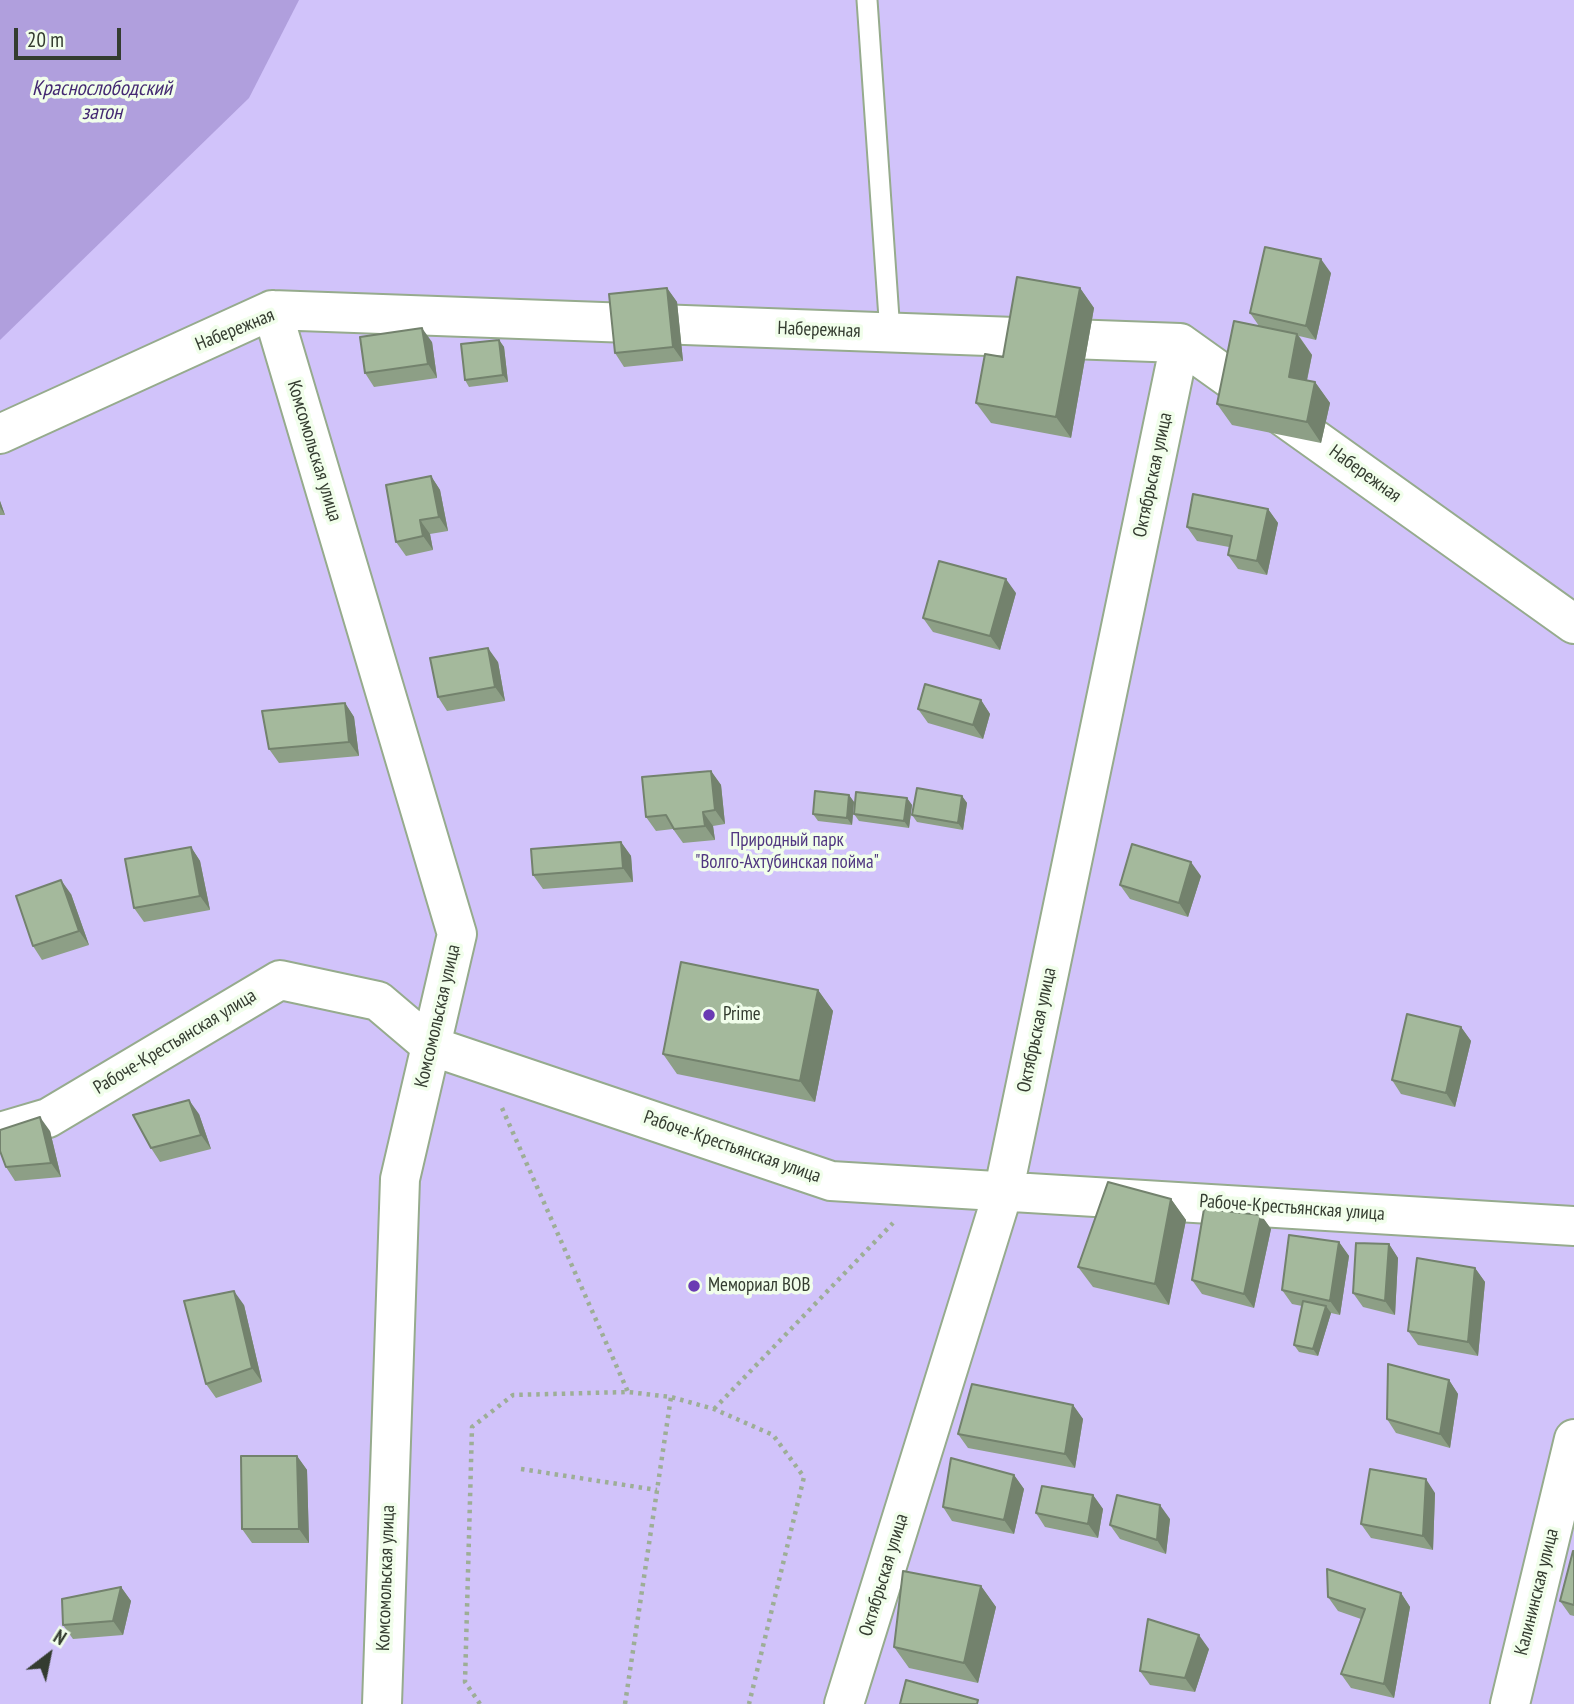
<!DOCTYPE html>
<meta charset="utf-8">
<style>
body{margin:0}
#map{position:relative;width:1574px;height:1704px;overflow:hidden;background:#def4d5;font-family:"PT Sans Narrow",sans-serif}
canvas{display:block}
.north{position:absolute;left:14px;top:1620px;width:70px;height:70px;-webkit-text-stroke:5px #f1feeb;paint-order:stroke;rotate:32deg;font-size:19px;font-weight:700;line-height:28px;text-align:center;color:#343c30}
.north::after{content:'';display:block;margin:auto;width:24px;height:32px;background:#343c30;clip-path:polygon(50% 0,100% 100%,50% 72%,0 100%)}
.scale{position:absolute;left:14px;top:28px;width:107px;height:32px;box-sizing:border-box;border:4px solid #343c30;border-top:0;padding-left:9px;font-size:21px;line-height:24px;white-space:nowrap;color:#343c30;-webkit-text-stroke:5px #f1feeb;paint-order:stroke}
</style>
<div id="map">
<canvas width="1574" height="1704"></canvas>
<div class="north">N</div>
<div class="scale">20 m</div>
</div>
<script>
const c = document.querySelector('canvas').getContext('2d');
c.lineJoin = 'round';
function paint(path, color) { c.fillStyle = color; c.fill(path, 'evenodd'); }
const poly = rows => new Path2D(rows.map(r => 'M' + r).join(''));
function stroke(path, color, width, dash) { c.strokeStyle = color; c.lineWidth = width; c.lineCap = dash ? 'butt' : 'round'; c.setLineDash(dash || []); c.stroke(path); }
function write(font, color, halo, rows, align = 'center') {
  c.font = font + ' "PT Sans Narrow",sans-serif'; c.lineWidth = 7; c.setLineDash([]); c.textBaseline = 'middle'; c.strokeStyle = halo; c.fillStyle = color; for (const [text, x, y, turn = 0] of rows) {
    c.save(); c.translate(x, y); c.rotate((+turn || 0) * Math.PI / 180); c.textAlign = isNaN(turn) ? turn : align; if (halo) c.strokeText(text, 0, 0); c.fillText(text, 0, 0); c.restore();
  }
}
const green = poly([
 [0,0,1574,0,1574,1704,0,1704]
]);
const water = poly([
 [0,0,299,0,249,98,0,340]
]);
const path = poly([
 [502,1108,628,1392],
 [714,1409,893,1223],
 [521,1469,657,1490],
 [480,1704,465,1682,472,1427,513,1395,628,1392,671,1397,714,1409,773,1435,804,1477,749,1704],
 [625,1704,671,1397]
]);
const service = poly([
 [867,0,890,333]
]);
const minor = poly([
 [272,310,457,934,400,1179,382,1704],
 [0,434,272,310,1180,343,1574,624],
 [0,1132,48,1118,280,980,378,1001,431,1046,831,1181,1574,1226],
 [844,1704,1004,1189,1180,343],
 [1510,1704,1574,1439]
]);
const wall = poly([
 [1331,273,1316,340,1299,336,1312,355,1307,381,1315,382,1330,403,1321,443,1232,425,1217,404,1259,326,1250,313],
 [667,288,677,302,683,361,624,367,615,353],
 [1080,288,1094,308,1071,438,991,423,976,403,1003,357],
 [499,340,504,347,508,382,469,387,465,380],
 [432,342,437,378,374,387,365,373],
 [431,476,440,490,448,531,430,534,433,550,406,556,396,542],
 [0,501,5,515,0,515],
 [1268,509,1278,523,1267,575,1238,569,1228,555,1229,547,1197,541,1187,527],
 [1016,593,1000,650,933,632,923,618],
 [498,662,505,701,447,711,438,697],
 [981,700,990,714,983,739,928,723,918,709],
 [345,703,354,717,359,756,279,763,269,749],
 [711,771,721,785,725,824,713,826,715,840,683,843,673,829,656,831,646,817],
 [849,795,854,802,852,825,818,821,813,814],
 [962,796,967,803,963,830,917,822,912,815],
 [907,798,912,805,909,828,859,821,854,814],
 [621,842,631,856,633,882,543,889,533,875],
 [191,847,200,861,210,910,144,922,134,908],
 [1201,876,1188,917,1130,899,1120,885],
 [71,894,89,945,42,960,33,946],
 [818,990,833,1011,815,1102,677,1074,663,1054],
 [1461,1027,1471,1041,1455,1107,1401,1094,1392,1080],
 [199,1114,211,1149,160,1162,151,1148],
 [50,1131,61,1177,15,1181,6,1167],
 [1171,1199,1186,1220,1169,1305,1093,1287,1078,1267],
 [1261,1215,1271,1229,1254,1308,1202,1294,1192,1280],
 [1339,1242,1349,1256,1340,1315,1331,1313,1318,1356,1299,1352,1294,1345,1302,1306,1292,1304,1282,1290],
 [1389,1244,1398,1258,1395,1315,1363,1307,1353,1293],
 [1475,1268,1485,1282,1478,1356,1418,1345,1408,1331],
 [244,1305,262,1382,216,1398,206,1384],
 [1449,1380,1458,1394,1450,1448,1396,1433,1387,1419],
 [1073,1405,1083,1419,1075,1468,968,1448,958,1434],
 [297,1456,307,1470,309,1543,252,1543,242,1529],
 [1014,1475,1024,1489,1014,1534,952,1521,943,1507],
 [1435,1493,1433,1550,1371,1538,1361,1524],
 [1093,1495,1103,1509,1098,1538,1045,1527,1036,1513],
 [1170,1519,1166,1554,1120,1539,1110,1525],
 [1574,1551,1574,1616,1570,1615,1560,1601],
 [981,1586,996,1607,978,1683,909,1668,894,1647],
 [121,1587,131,1601,123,1635,73,1639,63,1625],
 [1401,1593,1410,1607,1394,1698,1351,1688,1341,1674,1361,1619,1338,1611,1328,1597],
 [1209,1649,1195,1692,1150,1685,1140,1671]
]);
const shadedWall = poly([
 [1321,259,1331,273,1316,340,1306,326],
 [667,288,677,302,683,361,673,347],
 [1080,288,1094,308,1071,438,1056,417],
 [422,328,432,342,437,378,428,364],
 [1297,334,1312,355,1303,398,1289,377],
 [499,340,504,347,508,382,503,375],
 [1315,382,1330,403,1321,443,1307,422],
 [431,476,440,490,448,531,439,517],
 [0,501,5,515,0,507],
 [1268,509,1278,523,1267,575,1257,561],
 [420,520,430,534,433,550,423,536],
 [1006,579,1016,593,1000,650,990,636],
 [488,648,498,662,505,701,495,687],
 [981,700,990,714,983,739,973,725],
 [345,703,354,717,359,756,349,742],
 [711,771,721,785,725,824,715,810],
 [849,795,854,802,852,825,847,818],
 [962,796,967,803,963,830,958,823],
 [907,798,912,805,909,828,904,821],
 [703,812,713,826,715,840,705,826],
 [621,842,631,856,633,882,623,868],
 [191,847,200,861,210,910,200,896],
 [1191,862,1201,876,1188,917,1179,903],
 [61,880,71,894,89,945,79,931],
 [818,990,833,1011,815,1102,800,1081],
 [1461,1027,1471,1041,1455,1107,1446,1093],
 [189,1100,199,1114,211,1149,201,1135],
 [40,1117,50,1131,61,1177,51,1163],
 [1171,1199,1186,1220,1169,1305,1155,1284],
 [1261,1215,1271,1229,1254,1308,1244,1294],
 [1339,1242,1349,1256,1340,1315,1330,1301],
 [1389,1244,1398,1258,1395,1315,1385,1301],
 [1475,1268,1485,1282,1478,1356,1468,1342],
 [234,1291,244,1305,262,1382,252,1368],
 [1326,1306,1331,1313,1318,1356,1313,1349],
 [1449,1380,1458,1394,1450,1448,1440,1434],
 [1073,1405,1083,1419,1075,1468,1065,1454],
 [297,1456,307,1470,309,1543,299,1529],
 [1014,1475,1024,1489,1014,1534,1004,1520],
 [1426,1479,1435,1493,1433,1550,1423,1536],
 [1093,1495,1103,1509,1098,1538,1088,1524],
 [1160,1505,1170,1519,1166,1554,1157,1540],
 [981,1586,996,1607,978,1683,964,1663],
 [121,1587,131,1601,123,1635,113,1621],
 [1401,1593,1410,1607,1394,1698,1384,1684],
 [1199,1635,1209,1649,1195,1692,1185,1678]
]);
const building = poly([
 [1265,247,1321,259,1306,326,1250,313,1265,247],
 [1017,277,1080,288,1056,417,976,403,985,354,1003,357,1017,277],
 [667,288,673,347,615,353,609,294,667,288],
 [1234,321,1297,334,1289,377,1315,382,1307,422,1217,404,1234,321],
 [422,328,428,364,365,373,360,337,422,328],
 [499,340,503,375,465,380,461,344,499,340],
 [431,476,439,517,420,520,423,536,396,542,386,485,431,476],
 [1193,494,1268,509,1257,561,1228,555,1232,536,1187,527,1193,494],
 [939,561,1006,579,990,636,923,618,939,561],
 [488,648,495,687,438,697,430,658,488,648],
 [925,684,981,700,973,725,918,709,925,684],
 [345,703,349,742,269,749,262,711,345,703],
 [711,771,715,810,703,812,705,826,674,829,666,815,646,817,642,777,711,771],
 [917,788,962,796,958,823,912,815,917,788],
 [815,791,849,795,847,818,813,814,815,791],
 [856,792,907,798,904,821,854,814,856,792],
 [621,842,623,868,533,875,531,849,621,842],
 [1132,844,1191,862,1179,903,1120,885,1132,844],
 [191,847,200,896,134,908,125,859,191,847],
 [61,880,79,931,33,946,16,896,61,880],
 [681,962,818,990,800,1081,663,1054,681,962],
 [1407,1014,1461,1027,1446,1093,1392,1080,1407,1014],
 [189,1100,201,1135,151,1148,133,1115,189,1100],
 [40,1117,51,1163,6,1167,0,1151,0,1130,40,1117],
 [1108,1182,1171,1199,1155,1284,1078,1267,1108,1182],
 [1204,1209,1261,1215,1244,1294,1192,1280,1204,1209],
 [1289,1235,1339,1242,1330,1301,1282,1290,1289,1235],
 [1356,1243,1389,1244,1385,1301,1353,1293,1356,1243],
 [1417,1258,1475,1268,1468,1342,1408,1331,1417,1258],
 [234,1291,252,1368,206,1384,184,1301,234,1291],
 [1303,1301,1326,1306,1313,1349,1294,1345,1303,1301],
 [1388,1364,1449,1380,1440,1434,1387,1419,1388,1364],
 [972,1384,1073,1405,1065,1454,958,1434,972,1384],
 [241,1456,297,1456,299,1529,242,1529,241,1456],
 [951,1458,1014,1475,1004,1520,943,1507,951,1458],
 [1370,1469,1426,1479,1423,1536,1361,1524,1370,1469],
 [1042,1486,1093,1495,1088,1524,1036,1513,1042,1486],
 [1117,1495,1160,1505,1157,1540,1110,1525,1117,1495],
 [1573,1551,1574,1551,1574,1605,1560,1601,1573,1551],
 [1327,1569,1401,1593,1384,1684,1341,1674,1365,1609,1328,1597,1327,1569],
 [903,1571,981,1586,964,1663,894,1647,903,1571],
 [121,1587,113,1621,63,1625,62,1599,121,1587],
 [1148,1619,1199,1635,1185,1678,1140,1671,1148,1619],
 [906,1680,978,1700,977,1704,900,1704,906,1680]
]);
const markers = [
 [709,1015,7,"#6a3bb3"],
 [694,1286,7,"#6a3bb3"]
];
const streetNames = [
 ["Набережная",235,330,-22],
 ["Набережная",819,330,2],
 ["Комсомольская улица",314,451,73],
 ["Набережная",1365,474,36],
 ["Октябрьская улица",1153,475,-78],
 ["Комсомольская улица",438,1016,-77],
 ["Октябрьская улица",1037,1030,-78],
 ["Рабоче-Крестьянская улица",175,1042,-31],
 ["Рабоче-Крестьянская улица",732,1147,19],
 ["Рабоче-Крестьянская улица",1292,1208,4],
 ["Октябрьская улица",884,1575,-73],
 ["Комсомольская улица",386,1578,-88],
 ["Калининская улица",1537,1592,-76]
];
const parkNames = [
 ["Природный парк",787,841],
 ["\"Волго-Ахтубинская пойма\"",787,863]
];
const poiNames = [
 ["Prime",723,1015],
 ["Мемориал ВОВ",708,1286]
];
const waterNames = [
 ["Краснослободский",102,89],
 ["затон",102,113]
];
paint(green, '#d1c3fa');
paint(water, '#b09fdd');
stroke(service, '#96ab8d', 23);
stroke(minor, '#96ab8d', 42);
stroke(path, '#9dae96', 4.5, [3.5, 5]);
stroke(service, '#fff', 19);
stroke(minor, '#fff', 38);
paint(wall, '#8d9f86');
paint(shadedWall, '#73826d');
paint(building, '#a4b99c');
stroke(building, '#73826d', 2);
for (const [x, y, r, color] of markers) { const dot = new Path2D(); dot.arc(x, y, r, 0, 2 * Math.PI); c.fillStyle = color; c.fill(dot); stroke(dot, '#f1feeb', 2.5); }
write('19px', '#343c30', '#f1feeb', streetNames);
write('19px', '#503680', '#f1feeb', parkNames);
write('19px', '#343c30', '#f1feeb', poiNames, 'left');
write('italic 21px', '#442972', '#f1feeb', waterNames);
</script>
